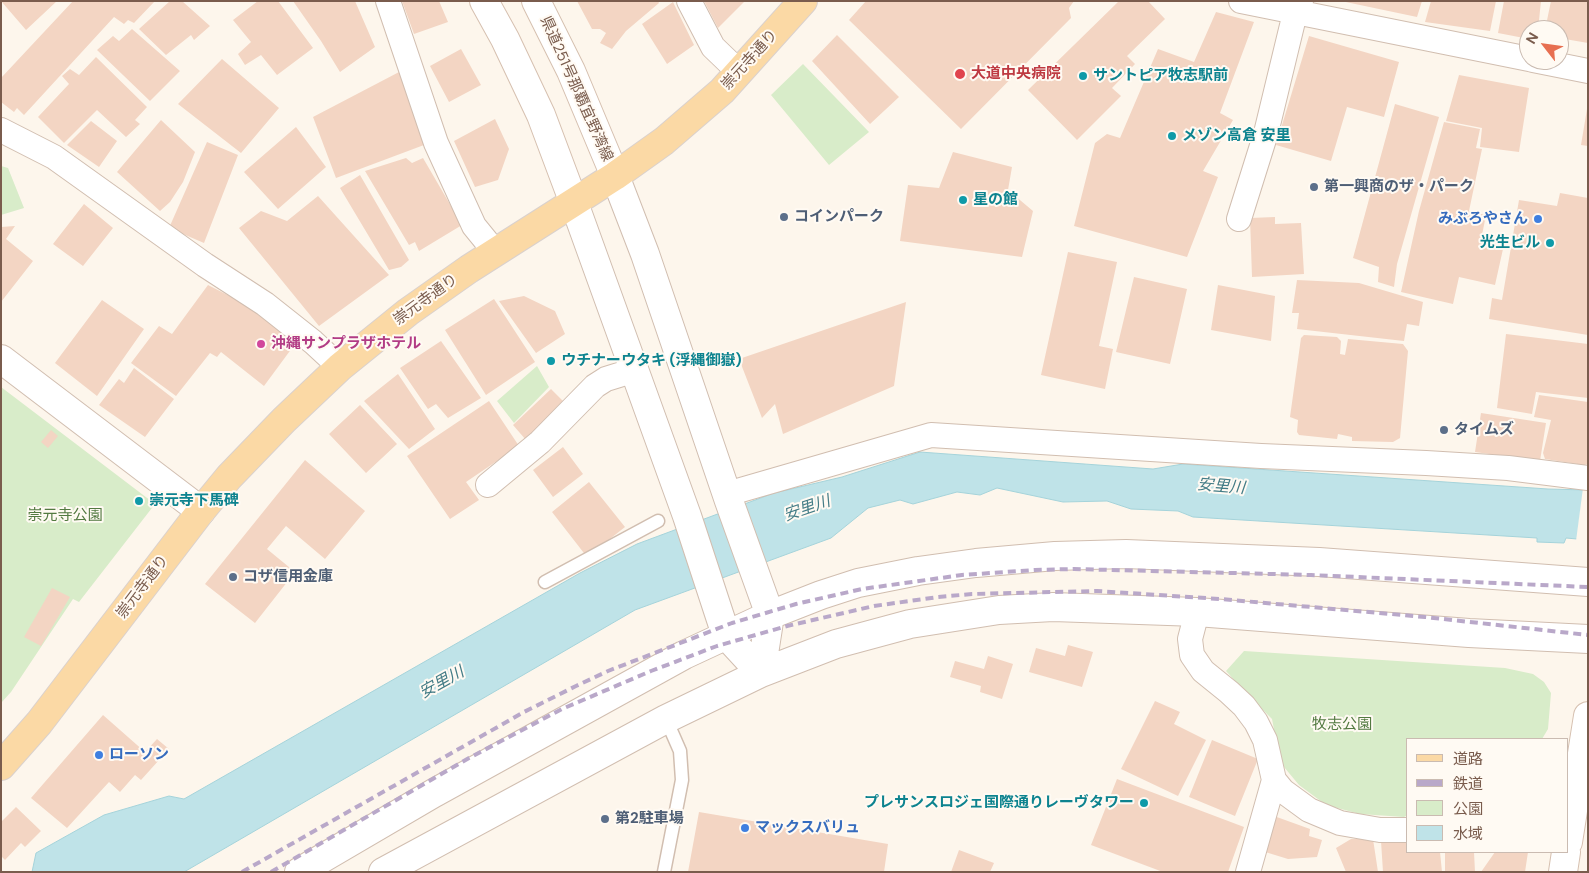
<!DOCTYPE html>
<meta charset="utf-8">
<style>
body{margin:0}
#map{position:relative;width:1589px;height:873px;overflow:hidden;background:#fdf6ec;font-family:"DM Sans","Noto Sans JP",sans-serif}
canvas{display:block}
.frame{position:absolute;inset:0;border:2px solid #7a5c4d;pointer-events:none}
.legend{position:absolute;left:1406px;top:738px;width:162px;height:115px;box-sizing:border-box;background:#fffaf3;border:1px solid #cabbb1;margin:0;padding:6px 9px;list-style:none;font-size:15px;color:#7a5c4d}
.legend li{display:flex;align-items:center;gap:10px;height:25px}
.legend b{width:25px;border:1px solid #cabbb1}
.north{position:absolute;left:1519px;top:20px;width:50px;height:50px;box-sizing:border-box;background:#fffaf3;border:1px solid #cabbb1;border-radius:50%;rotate:300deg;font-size:14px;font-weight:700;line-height:20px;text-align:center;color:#7a5c4d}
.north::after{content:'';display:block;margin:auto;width:18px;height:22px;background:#e76f51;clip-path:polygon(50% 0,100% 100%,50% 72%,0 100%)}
</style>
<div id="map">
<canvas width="1589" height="873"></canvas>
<div class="frame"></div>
<ul class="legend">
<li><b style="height:6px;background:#fbd9a5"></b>道路</li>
<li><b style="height:6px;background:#b9a8c9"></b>鉄道</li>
<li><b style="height:14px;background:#d8ecc9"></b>公園</li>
<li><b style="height:14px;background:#bfe3e8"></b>水域</li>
</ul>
<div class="north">N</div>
</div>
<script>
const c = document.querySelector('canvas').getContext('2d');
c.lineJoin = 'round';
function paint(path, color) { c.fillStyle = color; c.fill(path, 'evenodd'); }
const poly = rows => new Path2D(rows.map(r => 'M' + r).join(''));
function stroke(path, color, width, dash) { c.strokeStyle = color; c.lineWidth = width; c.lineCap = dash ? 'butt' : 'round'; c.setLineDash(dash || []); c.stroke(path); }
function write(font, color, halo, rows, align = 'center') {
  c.font = font + ' "DM Sans","Noto Sans JP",sans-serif'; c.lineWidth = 4; c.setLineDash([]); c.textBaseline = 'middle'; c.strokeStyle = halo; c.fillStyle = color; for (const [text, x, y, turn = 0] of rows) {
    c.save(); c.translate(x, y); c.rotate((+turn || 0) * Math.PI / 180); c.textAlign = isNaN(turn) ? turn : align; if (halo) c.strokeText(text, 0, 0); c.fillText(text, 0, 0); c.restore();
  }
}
const green = poly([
 [803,64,869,132,829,165,771,95],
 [1,166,8,168,24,208,1,215],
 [537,366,549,387,514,423,497,401],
 [1,387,155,504,79,602,73,599,11,692,1,703],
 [1244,651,1505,668,1533,674,1544,682,1551,693,1548,729,1542,739,1408,739,1408,815,1404,817,1360,814,1326,805,1299,785,1284,767,1278,750,1272,719,1248,695,1226,671]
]);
const water = poly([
 [920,452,1153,469,1183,464,1548,489,1588,490,1588,540,1566,538,1564,543,1537,542,1537,538,1193,517,1178,511,1131,509,1107,501,1063,502,997,488,980,495,957,492,913,504,900,500,868,508,831,538,635,610,184,872,32,872,36,853,104,815,169,796,184,799,580,573,637,544,774,493,842,477,920,452]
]);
const pier = poly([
 [1583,488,1588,488,1588,543,1576,541]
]);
const building = poly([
 [1,1,57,1,26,30],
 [73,1,155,1,134,23,128,20,124,24,114,17,24,115,17,108,14,112,1,102,1,78],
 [170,1,182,1,210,26,194,40,191,35,166,55,139,29],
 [258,1,278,1,313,48,277,75,261,55,245,65,238,54,251,42,233,20],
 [293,1,355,1,375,47,340,72,321,41],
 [402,1,439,1,448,22,414,34],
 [577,1,658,1,659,3,626,31,612,49,600,43,606,33,600,29,592,29],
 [704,1,745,1,718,28],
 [866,1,1074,1,1069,8,1071,18,961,129,849,20],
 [1119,1,1148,1,1165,19,1127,56,1135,64,1112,88,1121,96,1077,140,1028,90],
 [1341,1,1422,1,1417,17],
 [1431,1,1496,1,1490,31,1425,22],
 [1504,1,1541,1,1538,30,1529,30,1529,39,1498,33],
 [1551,1,1588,1,1588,43,1559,38,1559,30,1545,30],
 [673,2,694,45,667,64,642,24],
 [1216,12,1254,22,1220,113,1233,120,1203,171,1218,177,1187,257,1074,226,1095,143,1107,134,1120,138,1158,49,1194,62],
 [132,29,180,71,150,101,97,50,113,36,119,41],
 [837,35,899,97,870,124,812,61],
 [1309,36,1399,62,1384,117,1347,107,1331,161,1276,145],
 [461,49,481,85,449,102,430,66],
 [96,57,147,107,135,120,140,124,126,137,97,110,64,143,38,117,69,84,62,76,70,69,79,75],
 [222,59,279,108,241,153,178,104],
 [401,71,424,145,336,178,313,117],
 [1459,75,1529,88,1519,152,1480,147,1482,128,1446,121],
 [1395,104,1439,117,1397,264,1394,287,1378,282,1379,267,1353,258],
 [1587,109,1588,109,1588,146,1581,145],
 [495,119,509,149,498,180,475,187,454,141],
 [161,120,195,152,183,182,170,202,160,211,117,172],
 [91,121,117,141,99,167,67,145],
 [1444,122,1480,129,1476,148,1482,149,1469,211,1486,215,1482,235,1505,240,1495,285,1459,277,1453,304,1401,292,1419,211],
 [296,127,326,167,278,209,244,172],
 [207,142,238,155,204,243,169,228],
 [953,152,1012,167,1008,190,1033,211,1022,257,900,241,908,185,939,188],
 [406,158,412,163,423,158,462,225,419,251,415,242,409,245,365,171],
 [360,175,409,260,401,267,389,270,340,188],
 [1560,193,1588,198,1588,335,1489,319,1492,298,1502,300,1519,200,1557,206],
 [318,196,389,275,319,326,239,228,261,211,287,221],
 [84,204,113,228,83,266,53,244],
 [1275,217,1275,224,1301,223,1304,274,1252,277,1250,218],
 [15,226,6,239,33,261,1,302,1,227],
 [1068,252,1117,262,1099,346,1113,349,1105,389,1041,375],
 [1134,277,1187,289,1170,364,1116,352],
 [1297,280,1359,283,1423,302,1419,326,1407,324,1404,341,1297,329,1299,313,1292,313],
 [208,285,257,310,295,344,264,386,221,352,217,357,210,353,176,396,131,363,159,326,172,334],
 [1218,285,1275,296,1271,341,1211,330],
 [524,296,555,311,565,334,536,353,499,301],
 [494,299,535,362,486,395,445,330],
 [102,300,144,329,97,396,55,363],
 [906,302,894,386,783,434,775,404,762,418,739,359],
 [1506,334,1588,344,1588,398,1536,392,1532,414,1497,408],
 [1304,335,1337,337,1341,341,1340,354,1345,355,1348,339,1403,344,1408,351,1400,438,1393,442,1352,441,1352,437,1338,434,1337,439,1299,435,1297,432,1298,420,1290,417,1301,338],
 [441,341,481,398,448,418,436,404,428,409,400,368],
 [134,368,174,399,145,437,99,405,119,379,124,383],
 [398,374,435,429,409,449,364,401],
 [551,389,564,402,526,440,513,425],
 [1539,395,1588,402,1588,464,1584,465,1545,459,1543,453,1551,420,1534,417],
 [489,401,519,446,466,482,479,500,450,519,407,456],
 [360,405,397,444,366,473,329,434],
 [1481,413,1546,423,1540,461,1475,452],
 [51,430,58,436,48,448,41,442],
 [563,447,583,474,553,497,533,470],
 [305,460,365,511,325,559,286,526,267,549,295,572,255,623,205,584],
 [589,482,625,527,587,557,552,512],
 [52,588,70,597,41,646,24,637],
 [1068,645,1093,652,1082,687,1029,672,1036,648,1065,656],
 [988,656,1013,664,1002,699,980,692,981,686,950,677,955,661,984,669],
 [1155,701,1180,712,1174,724,1206,740,1178,796,1121,769],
 [103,715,145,752,157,739,169,749,141,780,135,775,120,792,109,782,67,828,31,798],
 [1212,740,1258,759,1235,816,1189,797],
 [1117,779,1244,827,1228,872,1163,872,1091,845],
 [16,807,41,831,25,847,21,843,5,860,1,856,1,822],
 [699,812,888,844,884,872,688,872],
 [1274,816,1310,829,1309,836,1322,840,1317,857,1288,859,1262,851],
 [1408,838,1408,852,1440,852,1442,872,1383,872,1381,841],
 [1351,839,1373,839,1378,872,1346,872,1336,848],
 [959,850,994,863,990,872,951,872],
 [1445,852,1474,852,1475,872,1445,872],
 [1495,852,1528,852,1525,872,1481,872]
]);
const service = poly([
 [545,582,658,521],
 [664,872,682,780,680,751,666,719]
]);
const minor = poly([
 [388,1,436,143,474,226,496,253],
 [689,1,713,47,739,72],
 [1241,1,1529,59],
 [1533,60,1588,71],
 [1,130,54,157,205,265,265,304,313,342,340,367],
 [1239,219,1266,133,1295,13,1301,1],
 [488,485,540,442,595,386,606,379,635,370],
 [727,494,931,435,1261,456,1426,463,1508,468,1588,478],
 [1197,612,1190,639,1192,655,1203,671,1229,692,1244,706,1256,722,1265,740,1274,780,1283,791,1309,810,1340,823,1380,830,1408,830],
 [1248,872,1274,780]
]);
const tertiary = poly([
 [615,176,645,254,729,501,770,615,761,673],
 [574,203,687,516,726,635,761,673],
 [1,359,201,511],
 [299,872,434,793,684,655,770,615,821,595,858,583,918,571,976,563,1055,556,1126,554,1319,562,1588,582],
 [383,872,666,719,761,673,836,644,910,624,999,610,1053,607,1197,612,1469,633,1588,639]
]);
const secondary = poly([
 [484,1,505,39,541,115,574,203],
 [536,1,571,71,615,176],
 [1568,842,1588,716],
 [1563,872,1566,852]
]);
const primary = poly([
 [1,766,39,723,201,511,229,477,284,420,340,367,408,312,469,269,615,176,664,141,722,91,803,1]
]);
const rail = poly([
 [242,872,524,712,576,686,608,671,732,623,796,604,862,589,962,575,1035,570,1074,569,1311,575,1588,587],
 [271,872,469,758,562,709,651,671,717,646,787,626,874,606,938,597,972,594,1097,591,1220,599,1425,617,1588,635]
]);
const markers = [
 [960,74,6,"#e0444e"],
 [1083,76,5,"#0f9aa8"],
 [1172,136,5,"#0f9aa8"],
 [1314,187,5,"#5c6f8a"],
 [963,200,5,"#0f9aa8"],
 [784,217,5,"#5c6f8a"],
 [1538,219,5,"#3f7fe0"],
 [1550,243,5,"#0f9aa8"],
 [261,344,5,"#d1479c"],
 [551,361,5,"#0f9aa8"],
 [1444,430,5,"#5c6f8a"],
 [139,501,5,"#0f9aa8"],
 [233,577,5,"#5c6f8a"],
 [99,755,5,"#3f7fe0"],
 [1144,803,5,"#0f9aa8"],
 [605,819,5,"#5c6f8a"],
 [745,828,5,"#3f7fe0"]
];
const streetNames = [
 ["崇元寺通り",750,60,-48],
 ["県道251号那覇宜野湾線",576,89,66],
 ["崇元寺通り",426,300,-36],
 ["崇元寺通り",143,587,-53]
];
const healthNames = [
 ["大道中央病院",971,74]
];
const cultureNames = [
 ["サントピア牧志駅前",1093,76],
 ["メゾン高倉 安里",1182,136],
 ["星の館",973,200],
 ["光生ビル",1540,243,"right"],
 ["ウチナーウタキ (浮縄御嶽)",561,361],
 ["崇元寺下馬碑",149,501],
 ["プレサンスロジェ国際通りレーヴタワー",1134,803,"right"]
];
const serviceNames = [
 ["第一興商のザ・パーク",1324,187],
 ["コインパーク",794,217],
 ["タイムズ",1454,430],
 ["コザ信用金庫",243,577],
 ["第2駐車場",615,819]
];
const shopNames = [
 ["みぶろやさん",1528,219,"right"],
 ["ローソン",109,755],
 ["マックスバリュ",755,828]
];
const hotelNames = [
 ["沖縄サンプラザホテル",271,344]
];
const parkNames = [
 ["崇元寺公園",65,516],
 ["牧志公園",1342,725]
];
const waterNames = [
 ["安里川",1221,487,5],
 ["安里川",807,509,-19],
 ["安里川",442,683,-29]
];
paint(green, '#d8ecc9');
paint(water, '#bfe3e8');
stroke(water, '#a5d3da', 1);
paint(pier, '#fdf6ec');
paint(building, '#f3d5c3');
stroke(service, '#d1beb0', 15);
stroke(minor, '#d1beb0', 26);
stroke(tertiary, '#d1beb0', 30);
stroke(secondary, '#d6c0b0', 30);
stroke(primary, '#dad1cd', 30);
stroke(service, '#fff', 12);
stroke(minor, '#fff', 24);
stroke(tertiary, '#fff', 28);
stroke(secondary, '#fff', 28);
stroke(primary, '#fbd9a5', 28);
stroke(rail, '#b9a8c9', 4, [8, 5]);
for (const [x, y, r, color] of markers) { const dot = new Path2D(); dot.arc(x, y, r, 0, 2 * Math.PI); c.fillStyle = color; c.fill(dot); stroke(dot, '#fffaf3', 2); }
write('15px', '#7a5c4d', '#fffaf3', streetNames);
write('bold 15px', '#be3a42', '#fffaf3', healthNames, 'left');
write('bold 15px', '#0d838f', '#fffaf3', cultureNames, 'left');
write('bold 15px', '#4e5e75', '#fffaf3', serviceNames, 'left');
write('bold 15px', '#366cbe', '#fffaf3', shopNames, 'left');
write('bold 15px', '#b23c85', '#fffaf3', hotelNames, 'left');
write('15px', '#537a41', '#fffaf3', parkNames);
write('italic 16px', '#437c86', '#fffaf3', waterNames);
</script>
